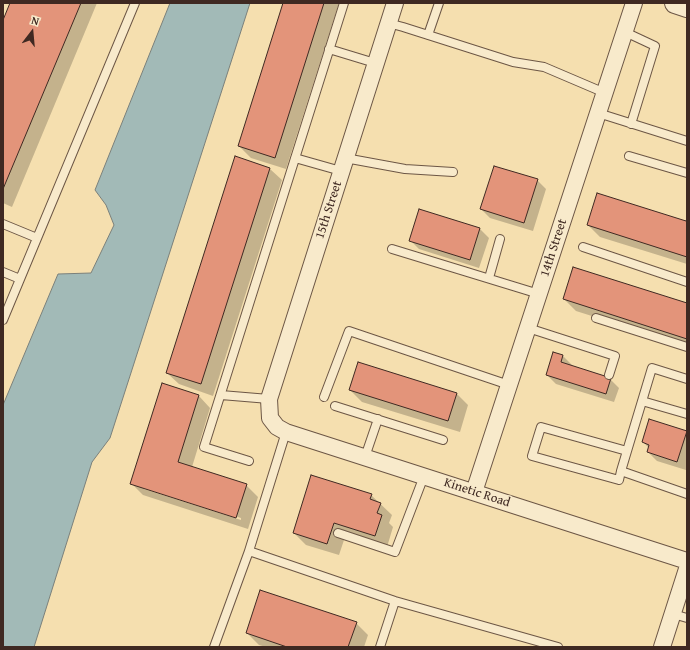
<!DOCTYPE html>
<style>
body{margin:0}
#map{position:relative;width:690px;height:650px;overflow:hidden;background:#f5dfaf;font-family:"Gentium Book Plus",serif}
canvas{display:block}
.frame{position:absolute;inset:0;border:4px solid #3f2922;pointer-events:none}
.north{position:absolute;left:12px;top:12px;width:40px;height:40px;-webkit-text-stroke:3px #f8eacb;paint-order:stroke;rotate:16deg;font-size:11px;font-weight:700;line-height:16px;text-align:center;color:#3f2922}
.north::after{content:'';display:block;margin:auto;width:14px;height:18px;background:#3f2922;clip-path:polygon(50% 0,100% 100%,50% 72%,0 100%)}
</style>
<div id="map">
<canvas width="690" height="650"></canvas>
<div class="frame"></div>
<div class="north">N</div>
</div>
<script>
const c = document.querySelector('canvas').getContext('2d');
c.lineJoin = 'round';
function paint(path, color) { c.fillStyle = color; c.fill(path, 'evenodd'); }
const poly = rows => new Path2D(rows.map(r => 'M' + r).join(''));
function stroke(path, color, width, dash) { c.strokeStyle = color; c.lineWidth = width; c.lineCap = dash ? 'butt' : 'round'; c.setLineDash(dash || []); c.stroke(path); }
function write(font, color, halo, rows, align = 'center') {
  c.font = font + ' "Gentium Book Plus",serif'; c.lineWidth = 3; c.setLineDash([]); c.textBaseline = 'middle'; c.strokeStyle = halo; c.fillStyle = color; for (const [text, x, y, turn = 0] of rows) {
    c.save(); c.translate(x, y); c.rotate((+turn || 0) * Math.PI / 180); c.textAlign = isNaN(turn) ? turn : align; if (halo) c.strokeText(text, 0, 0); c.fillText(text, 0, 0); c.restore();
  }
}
const water = poly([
 [170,3,250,3,110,438,92,462,34,647,3,647,3,405,58,274,91,273,114,225,106,205,95,190,170,3]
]);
const shadow = poly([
 [11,3,97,3,12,207,3,203,3,23],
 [284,3,339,3,286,169,251,158,239,146],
 [270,169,282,180,213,396,179,384,167,373],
 [537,180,546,189,533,231,490,218,481,209],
 [419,210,480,229,489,238,479,268,419,249,410,240],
 [687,222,687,264,600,237,588,225],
 [564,299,687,304,687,346,576,311],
 [554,353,563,356,572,365,571,367,610,379,619,388,614,402,556,384,547,375],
 [350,390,457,394,468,405,460,432,362,402],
 [199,396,210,408,192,467,246,485,258,497,248,529,143,495,131,483],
 [144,487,241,518,241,520,144,489],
 [686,432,687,468,686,470,657,461,648,452,649,448,643,442],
 [371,495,392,515,389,523,393,527,387,547,346,534,339,555,306,545,294,533],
 [356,623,368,635,364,647,266,647,259,645,247,633]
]);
const building = poly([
 [10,3,81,3,3,189,3,20,10,3],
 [283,3,324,3,275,158,238,146,283,3],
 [235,156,270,168,201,384,166,373,235,156],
 [494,166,538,179,524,223,480,209,494,166],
 [597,193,686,221,687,219,687,257,587,225,597,193],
 [419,209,480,228,470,260,409,241,419,209],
 [573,267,687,303,687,339,563,299,573,267],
 [553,352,563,355,561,362,611,378,606,394,546,375,553,352],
 [358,362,457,393,448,421,349,390,358,362],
 [162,383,199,395,178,462,247,484,236,518,130,484,162,383],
 [649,419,687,431,677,462,647,452,649,445,642,442,649,419],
 [311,475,372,494,370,499,381,503,377,513,382,515,375,536,334,523,327,544,293,533,311,475],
 [260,590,357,622,348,647,287,647,246,633,260,590]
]);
const service = poly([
 [388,23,403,27,513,62,544,67,605,93],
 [625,32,655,46,631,124],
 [428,35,439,3],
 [329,49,375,63],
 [598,113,687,141],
 [629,156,687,173],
 [295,158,341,171],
 [345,158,405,169,453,172],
 [3,224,37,238],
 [583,247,687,282],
 [392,249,539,294],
 [3,272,20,279],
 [489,278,500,239],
 [596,318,687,347],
 [3,320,135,3],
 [528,328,615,356,609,375],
 [687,379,652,368,627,451,621,471,687,494],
 [221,395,269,399],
 [324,397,349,331,509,385],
 [642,401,687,414],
 [335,406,443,440],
 [286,432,249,551,395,601,558,647],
 [365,457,378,419],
 [249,461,204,447,344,3],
 [621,471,619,480,532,456,541,427,627,451],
 [338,533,395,552,424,476],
 [673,614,687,618],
 [214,647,249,551],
 [380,647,395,601]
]);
const minor = poly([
 [395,3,269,399,270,418,277,427,286,432,687,561],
 [474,492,634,3],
 [662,647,687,569]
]);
const tertiary = poly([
 [675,3,687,7]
]);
const streetNames = [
 ["15th Street",329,210,-72],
 ["14th Street",554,248,-72],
 ["Kinetic Road",477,493,18]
];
paint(water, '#a2bab7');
stroke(water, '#7a807b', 1);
paint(shadow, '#0003');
paint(building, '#e3947a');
stroke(building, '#3f2922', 1);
stroke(service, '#6c5645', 10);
stroke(minor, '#6c5645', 18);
stroke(tertiary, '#6c5645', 22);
stroke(service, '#f8eacb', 8);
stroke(minor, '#f8eacb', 16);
stroke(tertiary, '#f8eacb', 20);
write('13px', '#3f2922', '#f8eacb', streetNames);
</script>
